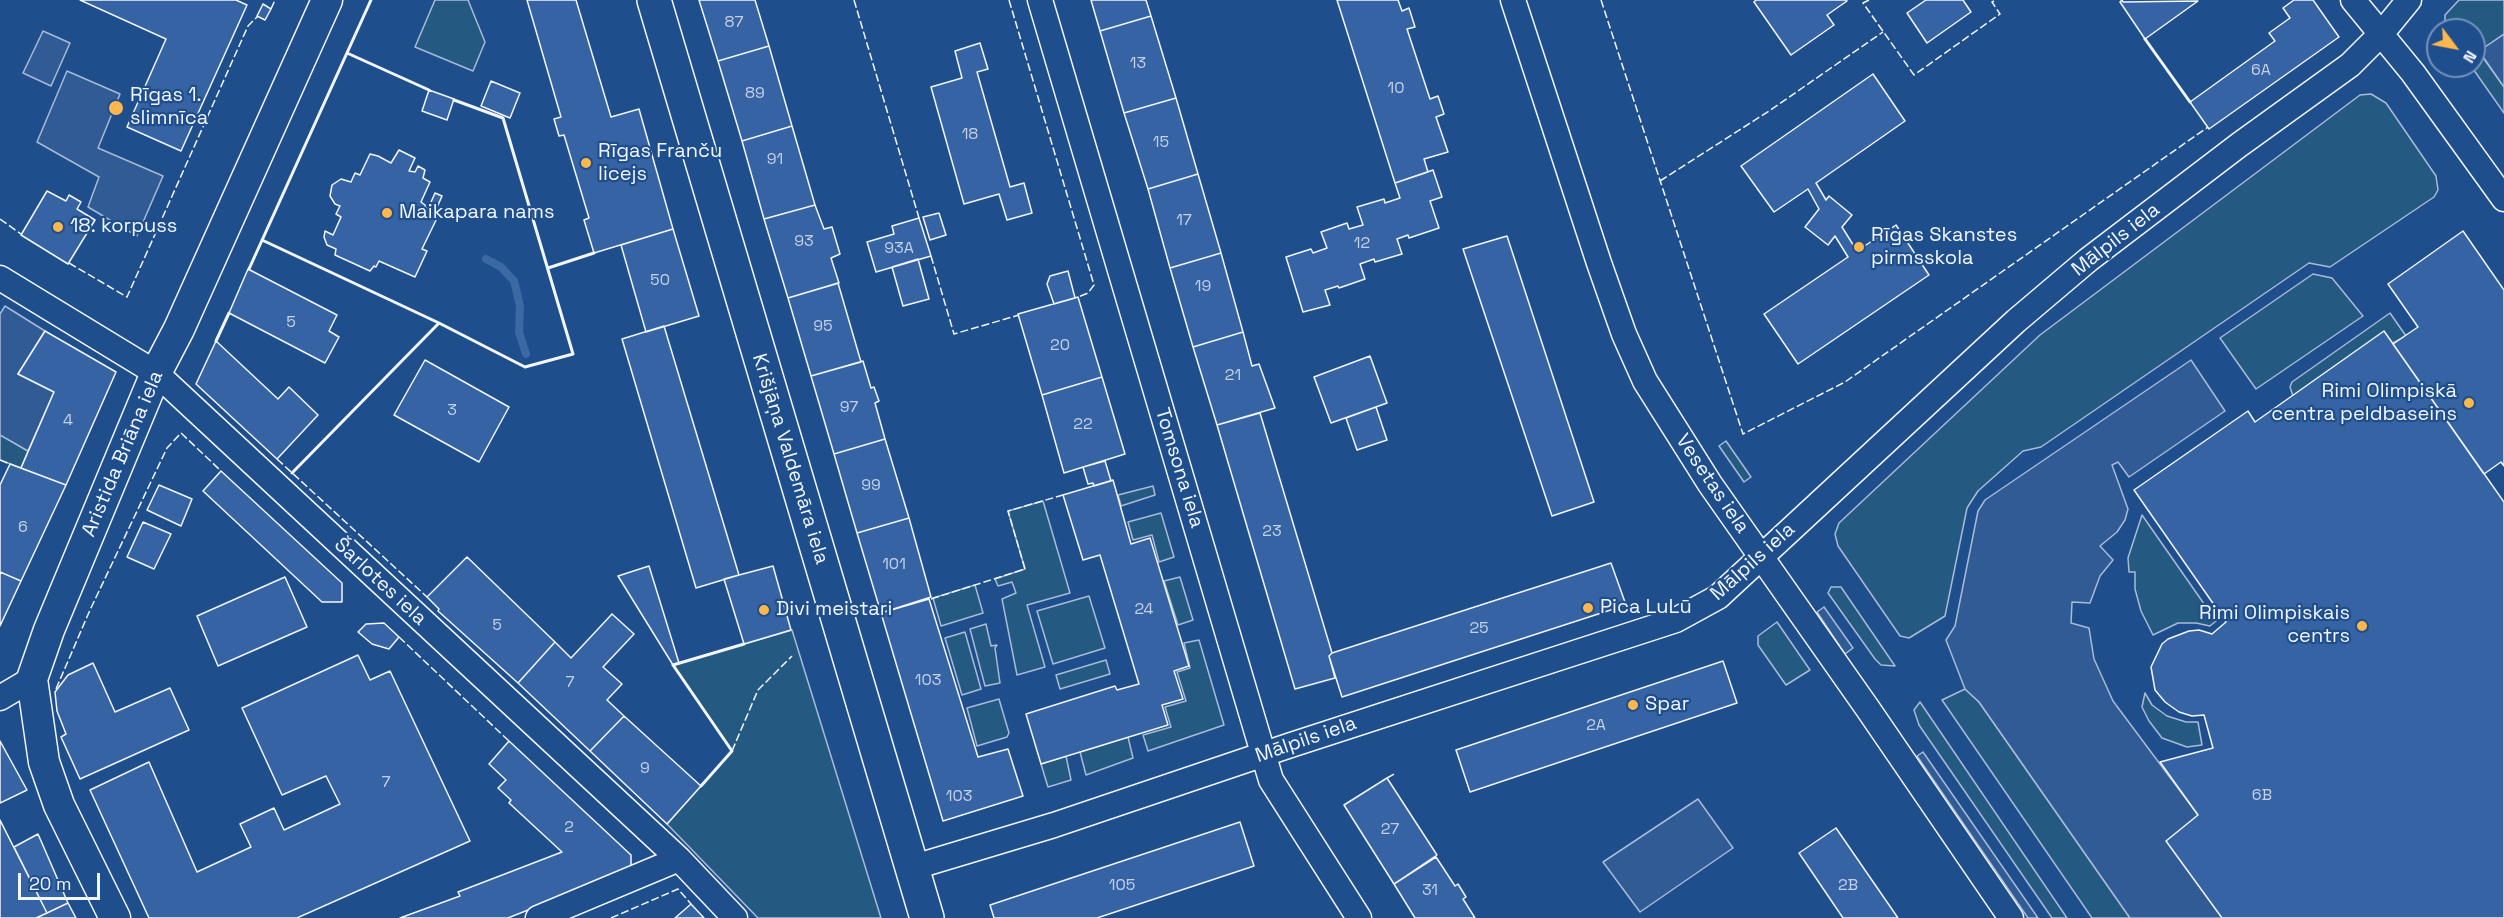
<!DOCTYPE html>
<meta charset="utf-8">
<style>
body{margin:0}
#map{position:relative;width:2504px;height:918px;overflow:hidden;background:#1f4e8c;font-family:"Space Grotesk",sans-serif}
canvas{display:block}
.north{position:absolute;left:2426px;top:18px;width:60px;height:60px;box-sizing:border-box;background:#1f4e8c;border:2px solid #7391ba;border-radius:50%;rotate:122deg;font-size:16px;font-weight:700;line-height:24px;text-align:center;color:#f2f6ff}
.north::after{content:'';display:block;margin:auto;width:21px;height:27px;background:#ffb74d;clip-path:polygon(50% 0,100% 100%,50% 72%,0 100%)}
.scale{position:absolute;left:18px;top:873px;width:82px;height:27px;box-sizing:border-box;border:3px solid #f2f6ff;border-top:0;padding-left:8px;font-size:18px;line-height:21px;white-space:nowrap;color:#f2f6ff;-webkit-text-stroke:4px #1f4e8c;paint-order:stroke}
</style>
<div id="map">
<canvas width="2504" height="918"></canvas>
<div class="north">N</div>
<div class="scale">20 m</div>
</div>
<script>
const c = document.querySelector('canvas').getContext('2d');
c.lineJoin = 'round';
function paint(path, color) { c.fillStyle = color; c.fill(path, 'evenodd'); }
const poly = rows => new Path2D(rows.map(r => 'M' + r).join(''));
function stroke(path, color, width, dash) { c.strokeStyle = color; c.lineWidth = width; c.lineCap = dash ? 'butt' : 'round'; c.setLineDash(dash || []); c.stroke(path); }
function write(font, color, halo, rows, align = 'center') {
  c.font = font + ' "Space Grotesk",sans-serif'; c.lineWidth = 4.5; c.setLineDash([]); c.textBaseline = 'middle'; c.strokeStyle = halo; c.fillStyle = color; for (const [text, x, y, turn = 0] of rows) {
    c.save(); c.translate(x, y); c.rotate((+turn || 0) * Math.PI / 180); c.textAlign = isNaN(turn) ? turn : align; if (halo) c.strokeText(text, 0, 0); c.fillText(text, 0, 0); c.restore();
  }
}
const green = poly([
 [435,0,468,0,485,42,473,71,415,47,435,0],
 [2459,0,2504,0,2504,34,2479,52,2504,87,2504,113,2471,66,2474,66,2474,30,2447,30,2445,25,2445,15,2459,0],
 [2371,94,2386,103,2436,176,2438,190,2434,197,2330,267,2309,263,2041,447,2023,451,1978,491,1967,508,1945,616,1909,638,1900,636,1838,546,1835,534,1839,523,2040,335,2360,95,2371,94],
 [2313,274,2332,278,2363,316,2256,389,2220,338,2313,274],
 [2390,313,2406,336,2293,396,2290,387,2292,382,2390,313],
 [0,435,28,451,21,468,0,460,0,435],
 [1726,441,1751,477,1744,482,1719,446,1726,441],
 [1153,486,1155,495,1121,506,1118,495,1153,486],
 [1043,501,1070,593,1027,605,1045,667,1017,675,1002,599,1016,593,1012,582,998,586,995,579,1025,569,1008,511,1043,501],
 [1161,513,1174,557,1159,562,1152,535,1133,540,1128,522,1161,513],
 [2142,515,2216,621,2210,626,2196,623,2178,623,2153,635,2141,611,2135,589,2135,572,2129,572,2128,558,2142,515],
 [1180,577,1193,620,1178,625,1164,581,1180,577],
 [975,585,983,613,941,626,933,598,975,585],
 [1831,587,1841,587,1895,666,1881,665,1875,659,1828,593,1831,587],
 [1089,596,1105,648,1053,664,1037,611,1089,596],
 [1777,622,1810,670,1786,685,1758,645,1758,636,1777,622],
 [986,624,991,646,997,645,995,648,1000,683,985,686,970,629,986,624],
 [792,630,881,918,758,918,667,824,732,751,673,665,792,630],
 [965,632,981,689,962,695,945,638,965,632],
 [1199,640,1224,725,1148,751,1143,735,1171,727,1165,707,1186,701,1177,672,1190,668,1184,643,1199,640],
 [1106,660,1110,674,1060,689,1056,675,1106,660],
 [1965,689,1979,702,2130,918,2092,918,1942,700,1965,689],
 [2145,693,2152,705,2167,716,2186,722,2198,722,2202,745,2187,747,2162,738,2149,721,2142,707,2145,693],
 [999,699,1009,733,1007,737,977,746,967,708,999,699],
 [1920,702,2067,918,2052,918,1919,725,1914,710,1920,702],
 [1128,737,1133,758,1086,775,1080,752,1128,737],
 [1066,756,1071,780,1048,787,1041,764,1066,756]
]);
const parking = poly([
 [43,31,70,43,51,86,23,73,43,31],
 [2504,34,2504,87,2479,51,2504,34],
 [67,71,120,94,98,148,163,176,137,236,88,207,99,177,37,142,67,71],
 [5,306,45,331,18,374,54,392,28,451,0,435,0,314,5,306],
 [2191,360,2225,411,2129,477,2118,462,2112,465,2128,509,2125,520,2117,532,2100,546,2113,560,2100,576,2090,603,2072,602,2071,623,2089,628,2094,659,2113,701,2198,815,2222,918,2130,918,1979,702,1965,689,1946,640,1955,626,1978,511,1985,500,2191,360],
 [1824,607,1853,648,1845,654,1817,612,1824,607],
 [1923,752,2038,918,2028,918,1917,756,1923,752],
 [1698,799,1733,848,1640,912,1603,862,1698,799]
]);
const stream = poly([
 [486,259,501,267,514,281,520,306,519,332,526,354]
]);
const building = poly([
 [80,0,236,0,247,5,181,151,127,127,166,39,80,0],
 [527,0,576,0,611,117,639,109,673,229,594,253,584,220,589,218,564,135,559,136,554,119,561,117,527,0],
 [699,0,755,0,769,46,718,61,699,0],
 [1091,0,1146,0,1151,16,1100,31,1091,0],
 [1337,0,1398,0,1402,11,1409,8,1415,27,1407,29,1430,99,1438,96,1444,114,1436,117,1448,152,1424,159,1428,172,1395,183,1337,0],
 [1756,0,1846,0,1847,1,1827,15,1834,25,1791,55,1754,2,1756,0],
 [1926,0,1963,0,1971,12,1927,43,1907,13,1926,0],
 [2122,0,2123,2,2198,1,2145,39,2120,2,2122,0],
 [2294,0,2313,0,2339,37,2209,129,2190,102,2275,41,2269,33,2290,18,2283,8,2294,0],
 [263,4,271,9,265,20,257,16,263,4],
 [1151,16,1176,98,1124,113,1100,31,1151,16],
 [980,43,988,69,977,72,1010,187,1024,183,1032,213,1007,220,999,194,964,204,931,87,962,78,955,51,980,43],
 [769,46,792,126,742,141,718,61,769,46],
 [1873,74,1905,121,1816,183,1826,200,1829,196,1852,215,1842,227,1857,251,1896,225,1929,275,1798,364,1764,314,1848,257,1835,236,1828,245,1805,227,1819,209,1808,189,1774,212,1741,166,1873,74],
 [491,81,520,93,510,118,481,106,491,81],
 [429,90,454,99,447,120,422,111,429,90],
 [1176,98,1198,174,1148,189,1124,113,1176,98],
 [792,126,815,205,764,219,742,141,792,126],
 [399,150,415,158,409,171,415,172,418,166,425,170,423,178,430,182,421,202,425,205,425,207,428,209,435,193,442,196,435,212,439,214,422,249,427,251,415,277,379,261,376,267,374,266,370,271,335,255,336,249,327,245,324,237,325,231,333,235,341,217,336,214,340,206,335,204,330,196,332,185,341,179,351,182,355,173,360,175,370,154,378,156,391,163,399,150],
 [1433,170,1442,197,1430,201,1439,228,1409,238,1408,235,1397,239,1402,254,1375,262,1374,259,1360,264,1365,279,1339,288,1338,286,1325,290,1330,305,1303,312,1286,257,1311,249,1313,253,1327,248,1321,232,1347,223,1349,229,1363,225,1357,207,1384,199,1385,203,1400,198,1395,183,1433,170],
 [1198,174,1221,253,1170,268,1148,189,1198,174],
 [47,191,66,201,69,195,81,202,77,209,95,220,68,264,21,235,47,191],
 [815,205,824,229,832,227,840,254,831,258,839,283,788,298,764,219,815,205],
 [939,213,946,235,930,240,923,217,939,213],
 [919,218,931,256,876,272,867,242,894,234,892,226,919,218],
 [673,229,699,316,646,332,621,245,673,229],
 [2463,231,2504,290,2504,466,2501,462,2484,474,2393,344,2418,327,2388,284,2463,231],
 [1507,236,1594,502,1552,516,1463,249,1507,236],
 [1221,253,1243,332,1193,347,1170,268,1221,253],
 [918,259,929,299,903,306,892,267,918,259],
 [248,269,337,315,329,331,339,337,325,363,229,313,248,269],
 [1068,271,1075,298,1054,304,1047,284,1050,276,1068,271],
 [838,283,861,362,811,376,788,298,838,283],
 [1078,297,1102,377,1042,395,1018,314,1078,297],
 [664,326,739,575,696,588,622,339,664,326],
 [45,331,116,372,66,485,21,468,54,392,18,374,45,331],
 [2384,331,2504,502,2504,918,2222,918,2166,841,2198,815,2160,762,2213,748,2204,715,2192,716,2179,712,2165,702,2155,690,2151,667,2162,644,2168,639,2189,631,2199,630,2212,634,2226,622,2134,490,2248,411,2255,422,2384,331],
 [1243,332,1252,366,1259,364,1275,408,1217,425,1193,347,1243,332],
 [216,341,278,399,289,387,318,415,277,459,196,384,216,341],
 [1370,356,1387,403,1331,423,1314,377,1370,356],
 [425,360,509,407,479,462,394,415,425,360],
 [863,361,871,388,874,387,879,401,875,403,885,439,834,454,811,376,863,361],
 [1102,377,1125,454,1064,473,1042,395,1102,377],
 [1376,407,1387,440,1357,450,1346,418,1376,407],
 [1260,413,1332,653,1329,656,1335,678,1295,689,1217,425,1260,413],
 [885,439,909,518,857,533,834,454,885,439],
 [1105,461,1111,481,1094,486,1093,483,1088,484,1083,467,1105,461],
 [10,464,66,485,21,581,0,572,0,485,10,464],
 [221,471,342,583,342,602,322,602,203,491,221,471],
 [1113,480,1131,544,1150,538,1189,666,1174,671,1183,699,1162,705,1168,725,1041,764,1026,714,1115,686,1117,690,1139,684,1100,555,1083,560,1063,495,1113,480],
 [159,485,192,499,181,526,147,510,159,485],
 [909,518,931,597,881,613,857,533,909,518],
 [143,522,171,534,154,569,127,557,143,522],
 [467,557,555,642,518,683,438,611,439,609,427,597,467,557],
 [1611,563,1626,605,1342,697,1329,656,1332,653,1611,563],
 [649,566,679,663,673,665,618,576,649,566],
 [773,566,791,630,744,644,724,579,773,566],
 [0,572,21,581,0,626,0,572],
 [285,577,307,627,218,666,197,616,285,577],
 [929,599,978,757,1008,749,1023,796,943,821,881,613,929,599],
 [612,614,634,634,603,667,622,684,607,700,624,716,590,751,518,683,555,642,571,658,612,614],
 [384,623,399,637,389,649,372,644,358,632,366,624,384,623],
 [358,655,370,680,390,671,470,841,297,918,149,918,90,790,149,762,197,872,251,847,240,824,274,808,284,830,340,804,326,776,282,795,242,708,358,655],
 [1723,661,1737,703,1470,792,1456,750,1723,661],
 [93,663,115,712,170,688,189,730,80,779,61,737,66,734,57,711,55,692,68,675,93,663],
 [624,716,701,786,667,824,590,751,624,716],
 [0,741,27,790,0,803,0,741],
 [509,741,631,855,631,869,508,918,400,918,460,896,458,892,562,852,509,803,511,800,498,788,506,780,489,764,509,741],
 [1387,778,1437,855,1394,884,1344,805,1387,778],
 [0,820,47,913,36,918,0,918,0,820],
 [1240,822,1254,866,1097,918,994,918,990,905,1240,822],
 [1836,828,1898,918,1843,918,1799,853,1836,828],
 [38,834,68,903,47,913,14,847,38,834],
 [1436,857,1455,886,1458,884,1466,897,1463,899,1475,918,1415,918,1394,884,1436,857],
 [68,903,76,918,36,918,47,913,68,903],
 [691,904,704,918,675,918,691,904]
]);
const minor = poly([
 [1040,0,1271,780,1359,918],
 [1513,0,1599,263,1624,334,1645,381,1710,484,1868,709,2011,918],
 [2353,0,2413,73,2504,199],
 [0,278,156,373,679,859,735,918],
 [0,698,32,679],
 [911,868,1054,825,1291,745,1676,620,1718,597,2016,321,2088,260,2239,145,2350,65,2382,33,2409,0],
 [538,918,679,859]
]);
const tertiary = poly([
 [115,918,59,805,44,762,32,679,49,630,156,373,179,329,327,0]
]);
const primary = poly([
 [654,0,927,918]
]);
const fence = poly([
 [854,0,919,218],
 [1009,0,1094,285,1088,293,1078,297],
 [1601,0,1743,434,1845,382,2208,127],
 [1869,0,1863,3,1914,75,2000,14,1992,2,1996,0],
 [271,9,275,0],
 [1660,181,1769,111,1883,32],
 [0,219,21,234],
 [931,256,954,334,1019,315],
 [69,263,127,297,248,26,258,16],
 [277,459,427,597],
 [0,460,10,464],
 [931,599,1025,569,1008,511,1063,495],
 [399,637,509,741],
 [56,689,90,610,167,448,181,433,221,471],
 [732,751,758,690,792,656],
 [1387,778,1396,773],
 [611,918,678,889,691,904]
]);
const wall = poly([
 [2145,39,2190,102],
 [347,53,429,90],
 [262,240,439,323,525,367,573,354,503,118,454,100],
 [548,268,594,253],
 [249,269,371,0],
 [216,341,229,313],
 [292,473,439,323],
 [701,786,732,751,673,665,744,644]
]);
const markers = [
 [116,108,8,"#ffb74d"],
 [586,163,6,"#ffb74d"],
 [387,213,6,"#ffb74d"],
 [58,227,6,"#ffb74d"],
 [1859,247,6,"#ffb74d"],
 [2469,403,6,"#ffb74d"],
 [1588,608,6,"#ffb74d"],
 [764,610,6,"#ffb74d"],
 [2362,626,6,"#ffb74d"],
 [1633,705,6,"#ffb74d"]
];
const numberNames = [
 ["87",734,23],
 ["13",1138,64],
 ["6A",2261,71],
 ["10",1396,89],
 ["89",755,94],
 ["18",970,135],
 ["15",1161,143],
 ["91",775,160],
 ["17",1184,221],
 ["93",804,242],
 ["12",1362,244],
 ["93A",899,249],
 ["50",660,281],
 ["19",1203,287],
 ["5",291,323],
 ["95",823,327],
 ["20",1060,346],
 ["21",1233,376],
 ["97",849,408],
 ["3",452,411],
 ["4",68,421],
 ["22",1083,425],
 ["99",871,486],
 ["6",23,528],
 ["23",1272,532],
 ["101",894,565],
 ["24",1144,610],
 ["5",497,626],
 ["25",1479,629],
 ["103",928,681],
 ["7",570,683],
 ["2A",1596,726],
 ["9",645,769],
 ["7",386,783],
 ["6B",2262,796],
 ["103",959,797],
 ["2",569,828],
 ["27",1390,830],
 ["105",1122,886],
 ["2B",1848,886],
 ["31",1430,891]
];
const poiNames = [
 ["Rīgas 1.",130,96],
 ["slimnīca",130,119],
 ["Rīgas Franču",598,152],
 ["licejs",598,175],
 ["Maikapara nams",399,213],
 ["18. korpuss",70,227],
 ["Rīgas Skanstes",1871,236],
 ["pirmsskola",1871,259],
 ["Rimi Olimpiskā",2457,392,"right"],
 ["centra peldbaseins",2457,415,"right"],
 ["Pica LuLū",1600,608],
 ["Divi meistari",776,610],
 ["Rimi Olimpiskais",2350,614,"right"],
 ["centrs",2350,637,"right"],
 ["Spar",1645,705]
];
const streetNames = [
 ["Mālpils iela",2116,240,-38],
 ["Aristida Briāna iela",123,454,-67],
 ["Krišjāņa Valdemāra iela",790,459,73],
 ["Tomsona iela",1179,468,73],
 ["Vesetas iela",1712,484,56],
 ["Mālpils iela",1753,562,-42],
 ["Šarlotes iela",380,582,43],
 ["Mālpils iela",1306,740,-19]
];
paint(green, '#245a82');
stroke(green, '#a8bbd7', 1.5);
paint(parking, '#305b95');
stroke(parking, '#a8bbd7', 1.5);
stroke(stream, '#3b69a3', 8);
paint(building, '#3563a3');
stroke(building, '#f2f6ff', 1.5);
stroke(minor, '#f2f6ff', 27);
stroke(tertiary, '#f2f6ff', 33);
stroke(primary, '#f2f6ff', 36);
stroke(minor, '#1f4e8c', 24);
stroke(tertiary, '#1f4e8c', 30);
stroke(primary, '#1f4e8c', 33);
stroke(fence, '#f2f6ff', 1.5, [8, 3]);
stroke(wall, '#f2f6ff', 3);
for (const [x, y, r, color] of markers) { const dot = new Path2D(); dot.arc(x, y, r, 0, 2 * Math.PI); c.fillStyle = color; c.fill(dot); stroke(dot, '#1f4e8c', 2); }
write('16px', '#c3d1e8', null, numberNames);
write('20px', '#f2f6ff', '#1f4e8c', poiNames, 'left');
write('20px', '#f2f6ff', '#1f4e8c', streetNames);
</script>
